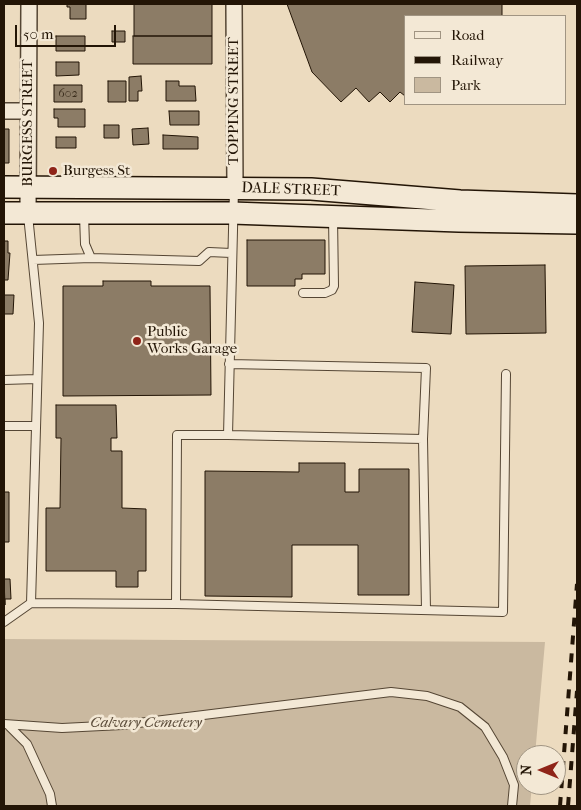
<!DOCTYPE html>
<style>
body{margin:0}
#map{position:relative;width:581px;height:810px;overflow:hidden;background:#ecdbbf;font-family:"IM FELL French Canon",serif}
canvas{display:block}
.frame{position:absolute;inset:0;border:5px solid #231506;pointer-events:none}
.legend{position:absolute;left:404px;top:15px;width:162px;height:90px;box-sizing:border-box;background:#f3e8d5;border:1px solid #a09482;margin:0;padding:6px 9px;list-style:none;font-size:15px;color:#231506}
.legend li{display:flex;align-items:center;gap:10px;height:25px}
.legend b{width:25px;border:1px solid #a09482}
.north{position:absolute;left:516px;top:745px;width:50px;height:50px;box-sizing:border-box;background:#f3e8d5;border:1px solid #a09482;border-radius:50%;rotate:270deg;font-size:14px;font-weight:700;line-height:20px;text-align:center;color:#231506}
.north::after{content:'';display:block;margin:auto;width:18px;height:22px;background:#8f2418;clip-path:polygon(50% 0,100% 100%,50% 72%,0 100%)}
.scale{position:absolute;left:15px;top:25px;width:101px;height:22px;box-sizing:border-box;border:2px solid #231506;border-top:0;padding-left:6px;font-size:15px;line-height:18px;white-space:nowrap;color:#231506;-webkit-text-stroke:4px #f3e8d5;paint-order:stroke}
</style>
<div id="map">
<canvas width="581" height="810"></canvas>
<div class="frame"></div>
<ul class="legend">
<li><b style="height:6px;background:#f3e8d5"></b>Road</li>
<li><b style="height:6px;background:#231506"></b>Railway</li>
<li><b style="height:14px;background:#cab9a0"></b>Park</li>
</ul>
<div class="north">N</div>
<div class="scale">50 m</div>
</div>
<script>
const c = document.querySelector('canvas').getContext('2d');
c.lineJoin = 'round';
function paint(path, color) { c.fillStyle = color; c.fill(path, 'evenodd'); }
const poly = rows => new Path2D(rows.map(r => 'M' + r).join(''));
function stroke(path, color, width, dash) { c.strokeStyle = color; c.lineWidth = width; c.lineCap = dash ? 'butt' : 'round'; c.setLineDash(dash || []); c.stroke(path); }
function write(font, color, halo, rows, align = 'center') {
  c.font = font + ' "IM FELL French Canon",serif'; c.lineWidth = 5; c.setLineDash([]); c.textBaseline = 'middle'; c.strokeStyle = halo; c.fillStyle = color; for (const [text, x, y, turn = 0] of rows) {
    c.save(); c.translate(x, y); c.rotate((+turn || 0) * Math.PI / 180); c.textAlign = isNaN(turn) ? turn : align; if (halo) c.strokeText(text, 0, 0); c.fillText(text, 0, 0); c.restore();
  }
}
const green = poly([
 [4,639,545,642,535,755,526,755,526,785,532,785,530,806,4,806]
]);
const building = poly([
 [67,4,86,4,86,19,70,19,70,7,67,7,67,4],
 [134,4,212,4,212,36,134,36,134,4],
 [287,4,502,4,502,16,405,16,405,96,400,92,390,102,380,92,369,102,356,88,341,102,312,72,287,4],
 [112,31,125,31,125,42,112,42,112,31],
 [56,36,85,36,85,51,56,51,56,36],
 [133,36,212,36,212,64,133,64,133,36],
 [56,62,79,62,79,75,56,76,56,62],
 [141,76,142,91,138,91,138,101,129,101,129,77,141,76],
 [108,81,126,81,126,102,108,102,108,81],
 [166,81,179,81,179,86,195,86,196,101,166,101,166,81],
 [54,85,82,85,82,102,54,102,54,85],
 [54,109,85,109,85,127,58,127,58,118,54,118,54,109],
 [169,111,199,111,199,125,170,125,169,111],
 [104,125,119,125,119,138,104,138,104,125],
 [148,128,149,144,133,145,132,129,148,128],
 [4,129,9,129,9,163,4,163,4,129],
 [163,135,198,137,198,149,163,149,163,135],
 [56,137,76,137,76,148,56,148,56,137],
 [247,240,325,240,325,274,302,274,302,279,295,279,295,286,247,286,247,240],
 [4,241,8,241,8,253,10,253,8,280,4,280,4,241],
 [545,265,546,333,466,334,465,266,545,265],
 [103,281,151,281,151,286,210,286,211,395,63,396,63,286,103,286,103,281],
 [415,282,454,285,451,334,412,332,415,282],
 [4,295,14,295,13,314,4,314,4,295],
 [56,405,116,405,117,438,111,438,111,451,122,451,122,508,146,509,146,571,138,571,138,587,116,587,116,571,46,571,46,508,60,508,61,438,56,438,56,405],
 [299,463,345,463,345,492,359,492,359,469,409,469,409,595,358,595,358,545,292,545,292,597,205,596,205,471,299,472,299,463],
 [4,492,9,492,9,542,4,542,4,492],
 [4,579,10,579,11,599,5,599,5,605,4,579]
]);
const service = poly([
 [28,215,39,323,31,603],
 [84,215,85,244,91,258,199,261,209,252,231,253],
 [33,260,91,258],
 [303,293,325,293,332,290,334,286,333,217],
 [4,380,36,379],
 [4,426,34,426],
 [228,435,423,439,426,368,229,364],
 [423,439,426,610],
 [176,604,177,435,228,435,234,189],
 [4,622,31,603,176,604,503,612,506,374],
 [4,724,62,728,122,725,391,692,427,696,460,707,485,727,503,757,514,785,512,806],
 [8,725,27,744,50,794,52,806]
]);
const minor = poly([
 [234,4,235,188],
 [4,111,28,111],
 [28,213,29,4]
]);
const secondary = poly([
 [4,187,311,189,460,201,577,205],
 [4,213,232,213,459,221,577,223]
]);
const rail = poly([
 [560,806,577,584],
 [568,806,577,691]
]);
const markers = [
 [53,171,5,"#8f2418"],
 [137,341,5,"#8f2418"]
];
const numberNames = [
 ["602",68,94]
];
const streetNames = [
 ["TOPPING STREET",234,101,-90],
 ["BURGESS STREET",28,123,-90],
 ["DALE STREET",291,190,2]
];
const poiNames = [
 ["Burgess St",63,171],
 ["Public",147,332],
 ["Works Garage",147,349]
];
const parkNames = [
 ["Calvary Cemetery",146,723]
];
paint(green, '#cab9a0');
paint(building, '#8c7c66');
stroke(building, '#231506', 1);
stroke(service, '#554634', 10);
stroke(minor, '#554634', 18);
stroke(secondary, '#231506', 24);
stroke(service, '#f3e8d5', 8);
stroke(minor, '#f3e8d5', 15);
stroke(secondary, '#f3e8d5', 21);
stroke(rail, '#231506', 4, [9, 9]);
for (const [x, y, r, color] of markers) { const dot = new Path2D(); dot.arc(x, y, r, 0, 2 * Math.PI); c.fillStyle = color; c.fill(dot); stroke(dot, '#f3e8d5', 2); }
write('12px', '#3d2f1e', null, numberNames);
write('15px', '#231506', '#f3e8d5', streetNames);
write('15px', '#231506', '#f3e8d5', poiNames, 'left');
write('italic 15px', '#5d4e3c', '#f3e8d5', parkNames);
</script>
